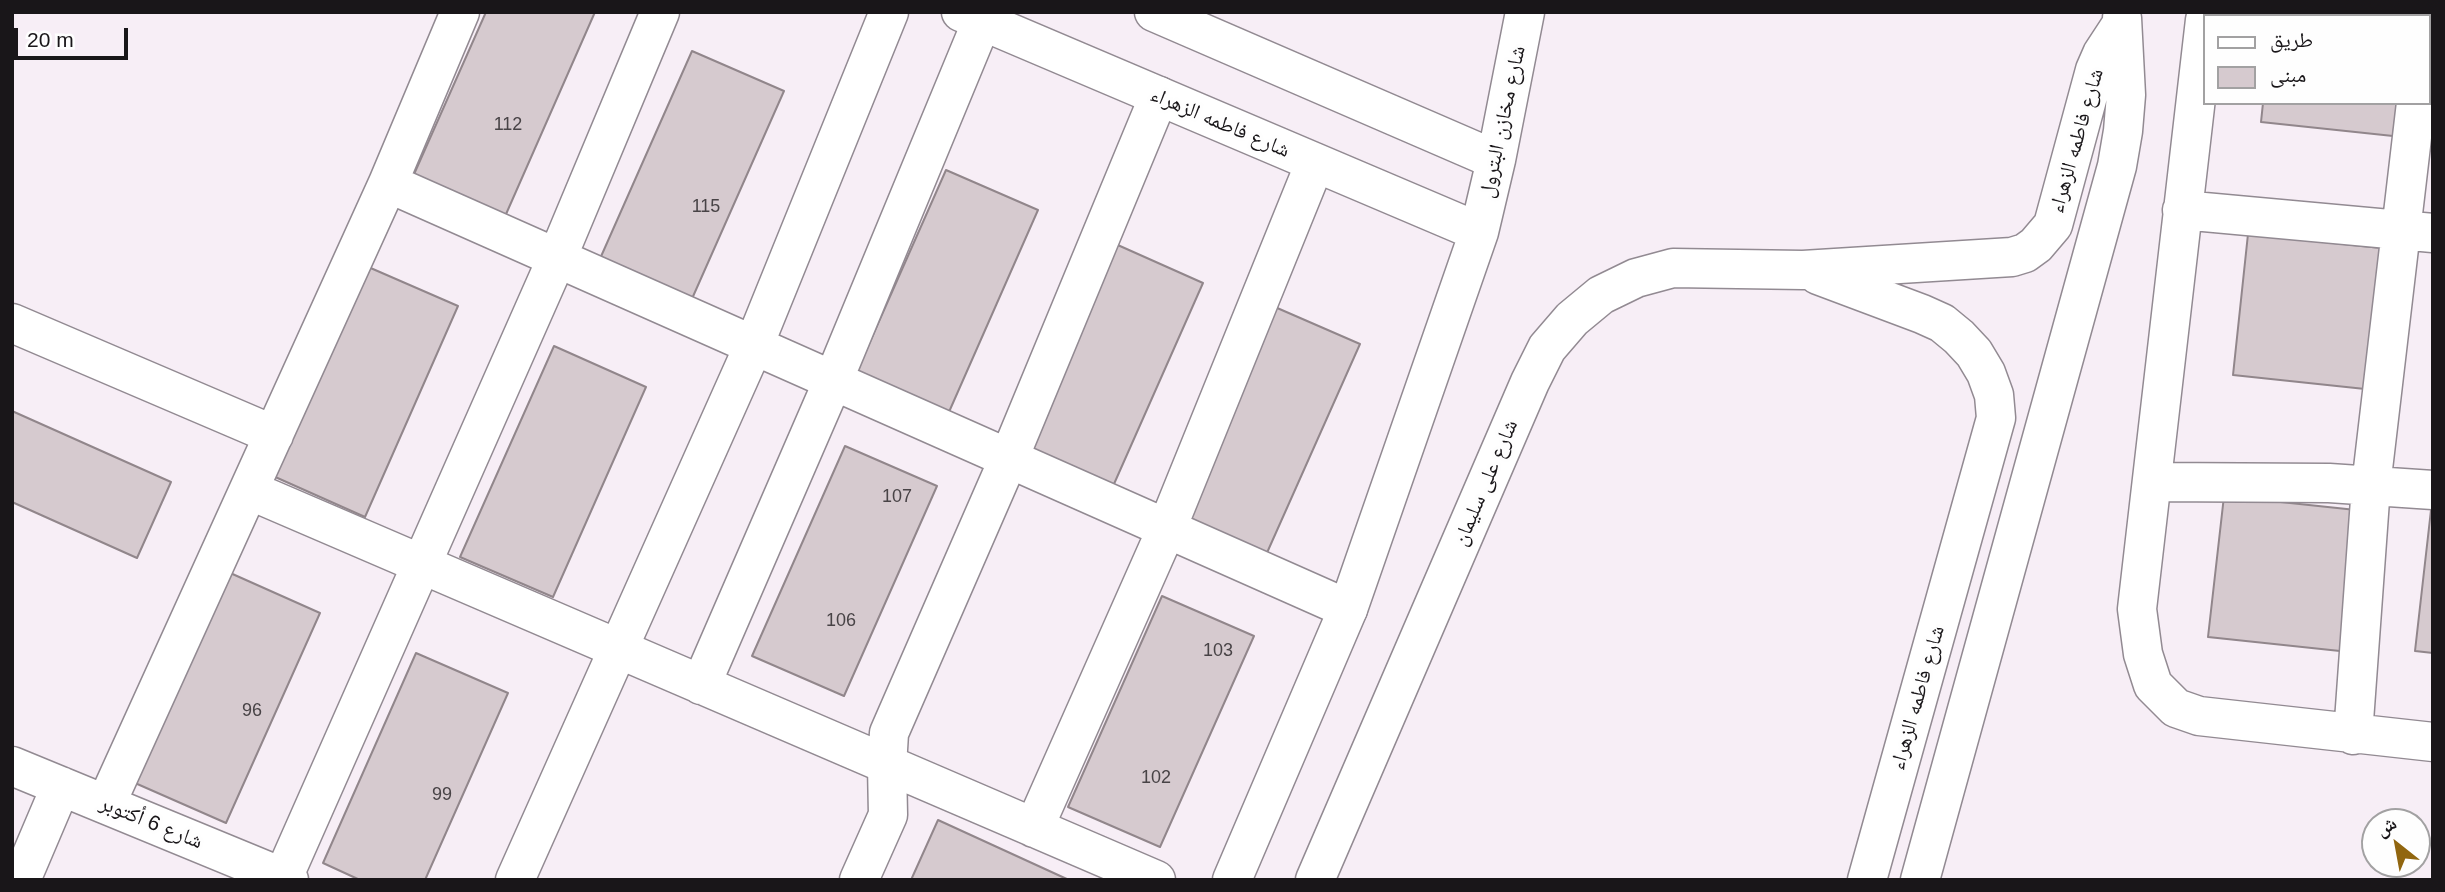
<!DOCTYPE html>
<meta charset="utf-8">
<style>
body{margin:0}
#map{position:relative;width:2445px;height:892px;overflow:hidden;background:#f7eef6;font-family:Helvetica,"Noto Naskh Arabic",sans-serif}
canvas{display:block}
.frame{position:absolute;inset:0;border:14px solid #191619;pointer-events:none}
.legend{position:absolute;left:2203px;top:14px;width:228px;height:91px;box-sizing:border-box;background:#fefefe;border:2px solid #a2a1a2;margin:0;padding:9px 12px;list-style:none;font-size:21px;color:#191619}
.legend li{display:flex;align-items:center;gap:14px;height:35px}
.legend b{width:35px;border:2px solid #a2a1a2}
.north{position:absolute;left:2361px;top:808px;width:70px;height:70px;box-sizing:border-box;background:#fefefe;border:2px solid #a2a1a2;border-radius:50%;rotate:329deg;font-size:19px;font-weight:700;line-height:28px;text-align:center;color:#191619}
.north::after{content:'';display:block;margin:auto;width:24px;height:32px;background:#91660f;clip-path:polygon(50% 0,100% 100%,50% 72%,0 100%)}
.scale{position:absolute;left:14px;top:28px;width:114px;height:32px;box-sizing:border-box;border:4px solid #191619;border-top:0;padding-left:9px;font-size:21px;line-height:24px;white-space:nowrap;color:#191619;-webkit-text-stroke:5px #fefefe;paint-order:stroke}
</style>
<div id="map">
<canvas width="2445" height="892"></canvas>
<div class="frame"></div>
<ul class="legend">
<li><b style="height:9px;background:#fff"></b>طريق</li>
<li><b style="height:19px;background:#d6cacf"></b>مبنى</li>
</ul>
<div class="north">ش</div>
<div class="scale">20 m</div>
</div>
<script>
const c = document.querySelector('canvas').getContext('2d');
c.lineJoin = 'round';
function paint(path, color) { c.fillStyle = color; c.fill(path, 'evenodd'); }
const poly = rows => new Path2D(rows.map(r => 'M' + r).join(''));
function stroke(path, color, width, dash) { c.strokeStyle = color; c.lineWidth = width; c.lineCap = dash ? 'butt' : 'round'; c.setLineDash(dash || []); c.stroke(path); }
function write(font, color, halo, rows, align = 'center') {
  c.font = font + ' Helvetica,"Noto Naskh Arabic",sans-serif'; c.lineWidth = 7; c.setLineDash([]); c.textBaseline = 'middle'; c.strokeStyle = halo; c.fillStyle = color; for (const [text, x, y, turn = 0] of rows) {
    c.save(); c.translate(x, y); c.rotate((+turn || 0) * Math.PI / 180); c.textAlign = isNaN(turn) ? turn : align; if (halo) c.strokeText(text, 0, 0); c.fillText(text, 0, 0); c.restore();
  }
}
const building = poly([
 [486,12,595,12,503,221,411,181,486,12],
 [2273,12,2407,12,2407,16,2273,16,2273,12],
 [692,51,784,91,691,301,599,261,692,51],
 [2263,103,2397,103,2393,136,2261,122,2263,103],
 [946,170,1038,210,945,421,853,380,946,170],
 [2248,234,2381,248,2365,389,2233,375,2248,234],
 [1111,242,1203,283,1110,493,1018,452,1111,242],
 [366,266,458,306,365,517,273,476,366,266],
 [1268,304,1360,344,1266,555,1175,515,1268,304],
 [554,346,646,387,553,597,460,557,554,346],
 [12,411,171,482,137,558,12,502,12,411],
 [845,446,937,486,844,696,752,656,845,446],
 [2224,496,2356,510,2340,651,2208,637,2224,496],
 [2431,510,2433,510,2433,653,2415,651,2431,510],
 [228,572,320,613,226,823,135,783,228,572],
 [1162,596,1254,636,1160,847,1068,807,1162,596],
 [416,653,508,693,425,880,360,880,323,863,416,653],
 [938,820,1069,880,911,880,938,820]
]);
const street = poly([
 [2427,16,2427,12],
 [2205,20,2137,609,2143,654,2153,685,2176,708,2199,716,2433,742],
 [388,183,1348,609],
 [2182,210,2433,233],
 [12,323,274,435],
 [2153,482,2329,483,2433,490],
 [249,490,1156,880],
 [701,685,833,381,982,21],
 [2353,735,2371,486,2416,103],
 [12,766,289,880],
 [106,804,388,183,460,12],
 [1034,828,1167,528,1315,163],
 [21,880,61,786],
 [282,880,557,258,660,12],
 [515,880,754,345,889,12],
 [859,880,888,815,887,766,889,733,1009,458,1159,96]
]);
const secondary = poly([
 [961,12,1479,232],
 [1154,12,1496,160],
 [1818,275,1922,314,1942,323,1959,337,1974,353,1986,373,1994,395,1996,418,1867,880],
 [1232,880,1348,609,1479,232,1496,160,1525,12],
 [1315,880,1530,382,1547,348,1572,319,1601,295,1636,278,1673,268,1803,270,2012,257,2025,253,2036,245,2053,225,2095,70,2102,54,2121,25],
 [1920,880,2117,166,2123,131,2126,95,2122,18]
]);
const numberNames = [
 ["112",508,125],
 ["115",706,207],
 ["107",897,497],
 ["106",841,621],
 ["103",1218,651],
 ["96",252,711],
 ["102",1156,778],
 ["99",442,795]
];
const streetNames = [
 ["شارع مخازن البترول",1503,122,-78],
 ["شارع فاطمه الزهراء",1220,123,23],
 ["شارع فاطمه الزهراء",2077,141,-74],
 ["شارع على سليمان",1486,483,-67],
 ["شارع فاطمه الزهراء",1918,698,-74],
 ["شارع 6 أكتوبر",151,823,22]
];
paint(building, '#d6cacf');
stroke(building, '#91868b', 2);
stroke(street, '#928a92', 41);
stroke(secondary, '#928a92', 41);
stroke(street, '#fff', 38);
stroke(secondary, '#fff', 38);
write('18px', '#484346', null, numberNames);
write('21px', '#191619', '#fefefe', streetNames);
</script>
